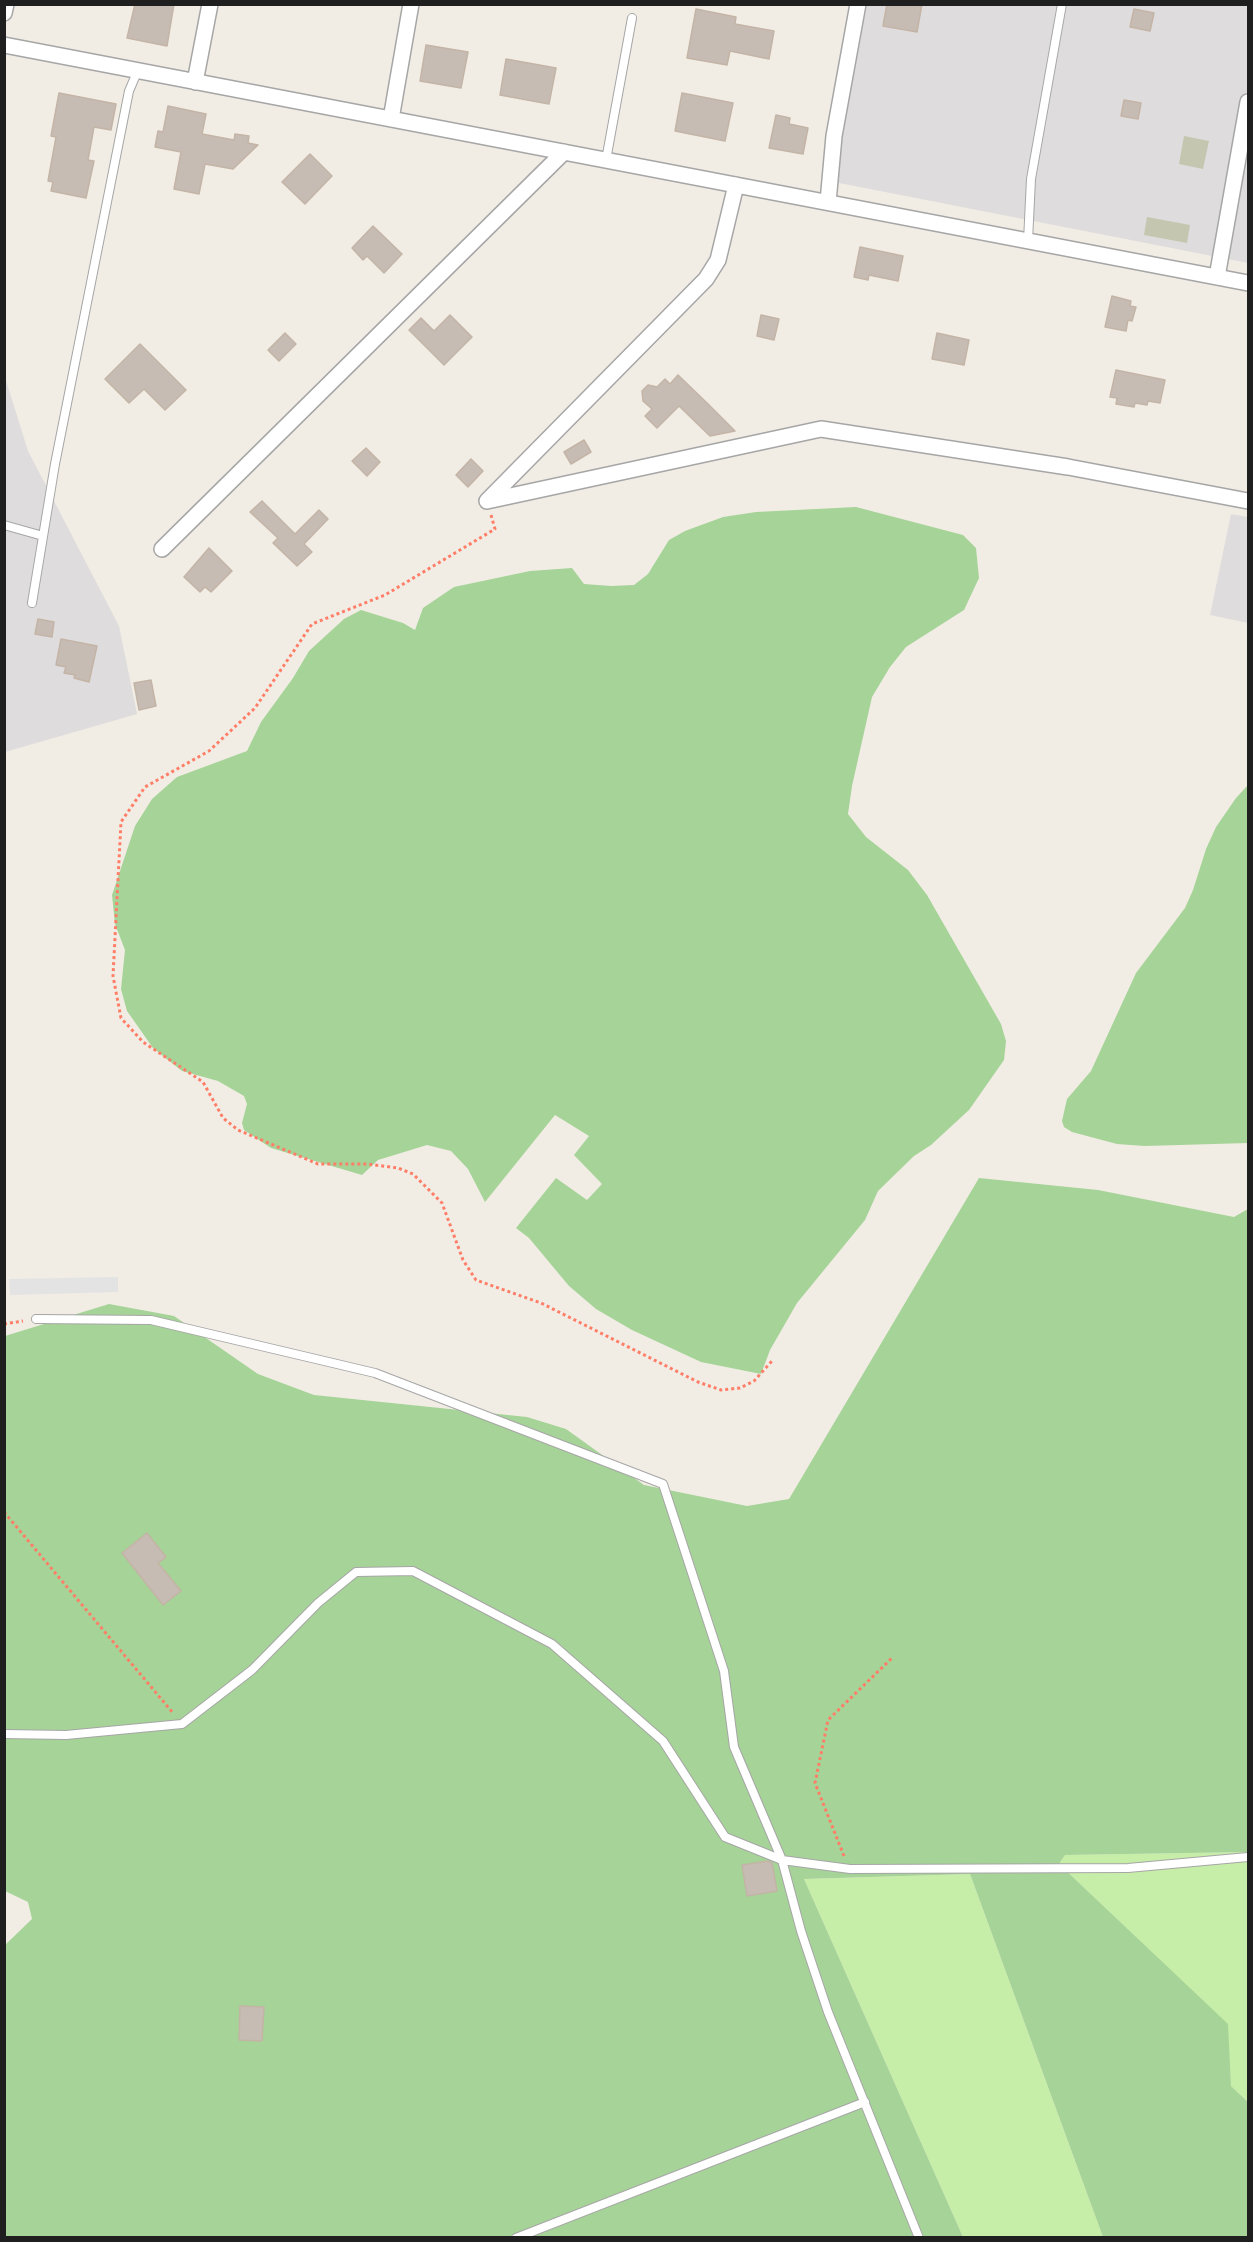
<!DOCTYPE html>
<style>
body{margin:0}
#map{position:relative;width:1253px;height:2242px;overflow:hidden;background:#f1ede5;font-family:"Fira Sans Condensed",sans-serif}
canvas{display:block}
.frame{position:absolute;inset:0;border:6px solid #1f1f1f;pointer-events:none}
</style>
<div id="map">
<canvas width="1253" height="2242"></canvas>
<div class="frame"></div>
</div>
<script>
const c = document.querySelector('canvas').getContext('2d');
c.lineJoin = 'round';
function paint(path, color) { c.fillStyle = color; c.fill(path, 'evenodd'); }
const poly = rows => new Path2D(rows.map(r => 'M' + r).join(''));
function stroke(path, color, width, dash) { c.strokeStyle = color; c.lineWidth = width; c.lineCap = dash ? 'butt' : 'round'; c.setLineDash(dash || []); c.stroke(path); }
const residential = poly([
 [867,5,1248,5,1248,263,834,182],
 [4,374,28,451,119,626,137,714,5,752],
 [1231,514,1248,517,1248,623,1210,615]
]);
const construction = poly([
 [1184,136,1209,141,1203,169,1179,164],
 [1147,217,1190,225,1187,243,1144,235]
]);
const grass = poly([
 [1248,1852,1248,2102,1231,2086,1227,2024,1059,1864,1065,1855],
 [970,1874,1103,2237,963,2237,804,1879]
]);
const forest = poly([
 [856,507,963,535,976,548,979,578,964,610,906,647,890,667,872,697,852,786,848,814,866,837,908,870,927,895,1001,1024,1006,1041,1004,1060,969,1110,931,1145,914,1156,878,1191,865,1220,797,1303,770,1350,761,1374,701,1362,632,1330,596,1309,569,1286,529,1238,516,1228,556,1178,587,1200,602,1184,574,1155,589,1136,555,1115,485,1202,468,1169,451,1151,427,1145,378,1160,362,1175,271,1148,244,1130,242,1123,247,1104,244,1096,218,1081,182,1071,153,1048,127,1011,121,989,125,950,115,924,112,895,135,826,152,799,177,777,247,751,261,722,293,678,309,651,344,619,361,610,403,623,415,630,423,608,454,587,530,571,572,568,584,584,611,586,634,585,648,574,669,540,685,531,723,517,756,512],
 [1248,785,1248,1143,1145,1146,1117,1144,1072,1132,1064,1127,1062,1121,1067,1099,1091,1071,1136,973,1185,908,1193,890,1206,849,1216,827,1236,798],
 [979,1178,1098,1190,1234,1217,1248,1209,1248,1852,1065,1855,1059,1864,1228,2024,1231,2086,1248,2102,1248,2237,1103,2237,970,1874,804,1879,963,2237,5,2237,5,1945,32,1919,28,1902,5,1891,5,1336,109,1304,174,1316,258,1374,314,1395,527,1417,566,1429,644,1485,747,1506,789,1499]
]);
const parking = poly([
 [118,1277,118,1292,10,1295,9,1279]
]);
const building = poly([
 [135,4,174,4,167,46,127,38,135,4],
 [887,4,922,4,917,32,883,26,887,4],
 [696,9,736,17,735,24,774,31,769,59,730,51,727,65,687,58,696,9],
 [1134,9,1154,13,1150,31,1130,27,1134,9],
 [426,45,468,52,461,88,420,81,426,45],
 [506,59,556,68,549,104,500,95,506,59],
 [59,93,116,104,111,130,94,127,88,160,94,161,86,198,51,191,53,182,48,181,56,137,51,136,59,93],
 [682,93,733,103,725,141,675,131,682,93],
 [1124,100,1141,103,1138,119,1121,116,1124,100],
 [168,106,206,114,202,134,234,140,235,134,249,136,248,143,258,145,233,169,205,164,199,194,174,189,181,152,155,147,158,131,163,132,168,106],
 [776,115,790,118,789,124,808,128,803,154,769,148,776,115],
 [310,154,332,176,305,204,282,182,310,154],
 [373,226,402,254,384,273,367,256,363,260,352,248,373,226],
 [860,247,903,256,898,281,869,275,868,280,854,277,860,247],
 [1112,296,1131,301,1130,306,1136,307,1132,321,1128,320,1126,331,1105,327,1112,296],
 [450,315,472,337,444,365,409,330,421,318,434,331,450,315],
 [761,315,779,319,774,340,757,336,761,315],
 [285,333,296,344,279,361,268,350,285,333],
 [937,333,969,340,964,365,932,359,937,333],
 [140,344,186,390,165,410,144,389,129,403,105,379,140,344],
 [1116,370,1165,380,1160,403,1148,401,1147,405,1135,403,1134,407,1116,404,1117,398,1110,397,1116,370],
 [678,375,707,403,735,431,710,436,679,406,657,428,645,416,652,409,643,401,642,391,648,385,657,387,665,379,670,384,678,375],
 [584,440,591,452,571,464,564,452,584,440],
 [366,448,380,462,367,476,352,461,366,448],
 [471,459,483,471,468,487,456,475,471,459],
 [262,501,295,534,319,510,328,519,304,544,312,552,297,566,273,543,278,538,250,512,262,501],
 [209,548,232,571,211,592,205,587,200,592,184,577,209,548],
 [38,619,54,622,52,637,35,634,38,619],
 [61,639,97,646,89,682,74,678,75,675,64,673,66,667,56,665,61,639],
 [151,680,156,706,139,710,134,683,151,680],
 [147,1533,166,1557,158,1563,181,1591,163,1605,122,1553,147,1533],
 [768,1861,772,1863,777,1891,747,1896,742,1865,768,1861],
 [240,2006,264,2007,262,2041,239,2040,240,2006]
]);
const path = poly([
 [491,515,495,529,385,595,312,624,255,708,209,751,145,787,121,822,113,976,121,1018,143,1042,203,1082,223,1118,238,1130,318,1164,367,1164,398,1168,413,1174,442,1203,463,1260,476,1280,541,1303,698,1382,721,1390,740,1388,754,1381,772,1361],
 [4,1324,23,1321],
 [4,1512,173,1713],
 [844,1856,815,1783,828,1720,893,1657]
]);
const lane = poly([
 [606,160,632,18],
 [1028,241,1031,179,1062,4],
 [4,525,43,536],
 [32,603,55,464,129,91,138,70],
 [36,1319,151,1320,375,1373,663,1484,724,1671,734,1747,782,1860,801,1931,828,2012,919,2238],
 [4,1734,66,1735,182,1724,252,1670,318,1603,356,1572,413,1571,552,1644,663,1741,725,1837,782,1860,850,1869,1128,1868,1248,1857],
 [516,2238,865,2102]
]);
const street = poly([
 [4,13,6,4],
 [4,45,1248,283],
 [195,82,210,4],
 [391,119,411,4],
 [736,185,718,260,706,279,487,501,821,429,1068,467,1248,501],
 [828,202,834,136,858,4],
 [1217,277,1248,102],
 [162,549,564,152]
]);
paint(residential, '#dedcdc');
paint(construction, '#c5c6b0');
paint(grass, '#c7eea8');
paint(forest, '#a6d397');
paint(parking, '#e3e3e3');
paint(building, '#c6bcb4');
stroke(building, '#c4b4a6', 1.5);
stroke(lane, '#a6a6a6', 10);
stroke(street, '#a6a6a6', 18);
stroke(path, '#ff7e68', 3, [3, 3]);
stroke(lane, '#fff', 8);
stroke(street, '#fff', 15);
</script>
